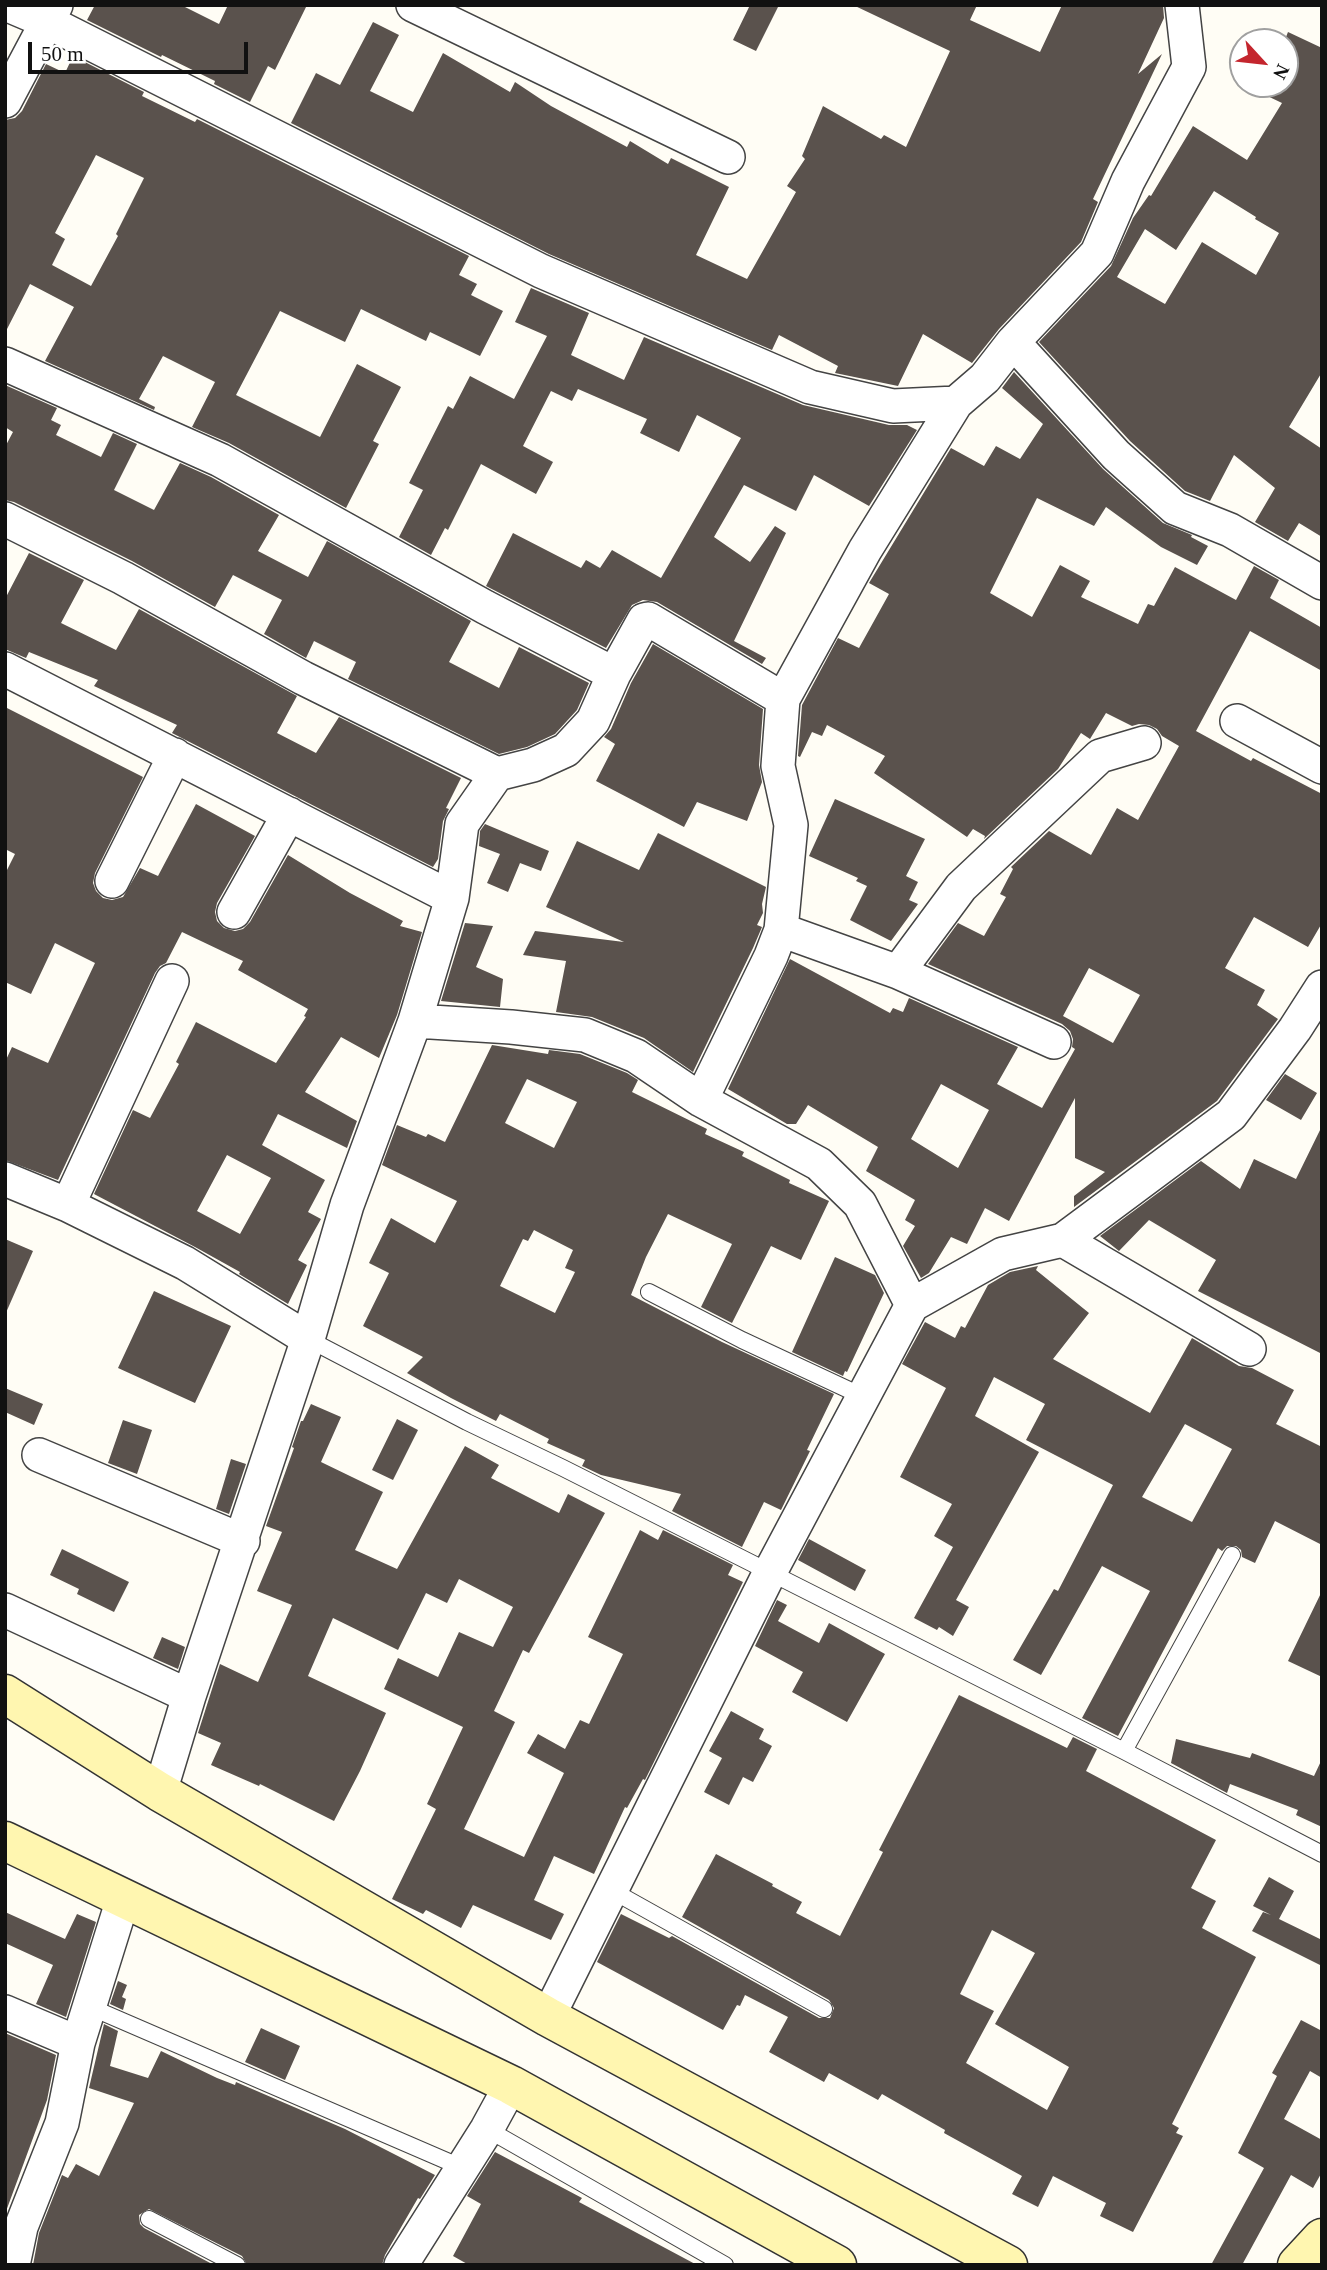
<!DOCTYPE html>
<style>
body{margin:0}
#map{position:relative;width:1327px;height:2270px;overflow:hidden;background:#fffdf5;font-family:"Times New Roman",serif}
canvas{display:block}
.frame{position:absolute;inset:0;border:7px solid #111;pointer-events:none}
.north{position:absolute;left:1229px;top:28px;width:70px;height:70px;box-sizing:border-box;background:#fff;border:2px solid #a0a0a0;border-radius:50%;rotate:117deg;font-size:19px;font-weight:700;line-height:28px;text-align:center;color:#111}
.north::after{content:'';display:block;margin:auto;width:24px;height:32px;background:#c4262e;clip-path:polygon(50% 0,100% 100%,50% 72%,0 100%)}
.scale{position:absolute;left:28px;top:42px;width:220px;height:32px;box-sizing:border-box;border:4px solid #111;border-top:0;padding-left:9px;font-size:21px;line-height:24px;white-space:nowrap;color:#111;-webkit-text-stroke:5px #fff;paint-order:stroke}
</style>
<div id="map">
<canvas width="1327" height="2270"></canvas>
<div class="frame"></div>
<div class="north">N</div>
<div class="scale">50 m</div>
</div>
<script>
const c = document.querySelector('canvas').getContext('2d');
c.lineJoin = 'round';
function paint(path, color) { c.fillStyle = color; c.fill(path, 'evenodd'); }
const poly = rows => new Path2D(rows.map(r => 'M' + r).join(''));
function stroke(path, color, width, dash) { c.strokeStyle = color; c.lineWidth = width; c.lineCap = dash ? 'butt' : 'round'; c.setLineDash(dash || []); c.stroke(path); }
const building = poly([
 [95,5,181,5,219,24,228,5,307,5,275,70,268,66,250,102,214,84,215,81,162,55,161,57,87,20],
 [750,5,779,5,756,51,733,40],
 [853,5,977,5,970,20,1040,52,1062,5,1163,5,1164,18,1138,74,1162,54,1093,199,1098,202,1081,242,999,329,972,363,923,334,898,386,835,373,838,366,779,335,772,350,549,254,291,123,316,73,340,85,373,22,399,35,370,91,413,112,443,53,510,92,515,82,551,106,627,147,630,141,668,164,671,158,729,187,696,255,747,279,796,192,787,186,805,159,802,156,823,106,881,139,884,135,906,147,950,51],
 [1288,32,1322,48,1322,372,1289,427,1322,449,1322,537,1299,523,1288,541,1255,522,1275,488,1234,455,1210,501,1185,491,1130,441,1039,342,1111,266,1133,218,1149,195,1151,196,1193,126,1247,160,1282,103,1259,92,1263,84,1285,84,1284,42],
 [1214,191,1256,217,1255,219,1279,233,1256,275,1202,242,1165,304,1117,277,1145,229,1176,250],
 [73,56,144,92,142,96,195,122,197,119,469,256,459,275,477,284,471,295,503,311,480,356,430,332,426,341,361,309,345,342,280,311,236,395,320,437,357,364,401,387,373,441,379,444,346,508,229,443,192,427,215,382,163,356,139,399,155,407,154,410,45,361,74,307,30,284,5,333,5,120,15,118,22,111,46,64,65,73],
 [96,155,144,178,116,234,118,236,91,286,52,265,65,239,55,233],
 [531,288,589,313,571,355,624,380,644,337,803,405,889,425,907,425,917,430,869,506,814,475,796,511,744,485,714,537,750,562,775,526,786,533,734,641,766,658,762,664,657,602,643,600,632,605,606,648,486,586,513,533,581,568,586,560,600,568,612,550,661,578,741,438,697,415,679,452,640,433,647,419,578,389,572,401,551,391,523,446,553,462,536,494,481,464,448,530,445,528,431,555,399,537,423,490,409,483,448,406,453,409,470,376,514,399,547,336,515,322],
 [1014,372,1103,469,1163,523,1192,535,1191,537,1208,546,1197,565,1161,547,1106,507,1094,526,1037,498,990,593,1032,617,1060,565,1090,581,1081,597,1138,624,1148,604,1154,606,1175,567,1236,600,1254,566,1279,580,1270,598,1322,628,1322,671,1250,631,1196,731,1251,761,1253,758,1322,794,1322,923,1308,947,1254,917,1225,968,1265,990,1257,1005,1278,1019,1217,1101,1074,1207,1074,1196,1105,1172,1075,1158,1075,1098,1009,1221,985,1208,967,1244,951,1237,929,1273,921,1278,903,1246,915,1226,905,1220,915,1200,866,1171,878,1147,808,1105,796,1124,787,1124,728,1089,790,959,890,1013,893,1008,903,1012,909,998,1018,1047,997,1084,1042,1108,1075,1049,1072,1047,1073,1039,1070,1031,1062,1024,928,964,958,923,984,936,1006,897,1000,894,1013,869,1011,867,1049,831,1091,855,1117,808,1138,820,1179,746,1162,736,1157,729,1149,725,1139,724,1132,726,1106,713,1090,739,1081,733,1058,769,984,839,985,836,973,829,967,837,874,773,885,756,827,725,822,736,812,732,800,757,798,756,802,705,838,638,859,648,889,594,869,583,951,448,984,466,996,446,1020,459,1043,424,1002,388],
 [1089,968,1140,995,1113,1043,1063,1016],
 [941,1084,989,1110,958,1168,911,1139],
 [5,385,57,408,51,420,61,425,56,435,101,457,113,433,137,444,114,490,154,510,180,463,211,477,279,515,258,551,308,577,327,541,471,621,449,662,499,688,519,647,589,683,577,710,555,734,527,747,499,754,348,679,356,662,314,641,306,658,264,634,282,600,233,575,215,607,132,561,14,502,5,500,5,447,13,432,5,427],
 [29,553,84,580,61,623,116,650,139,609,297,696,277,733,316,753,339,717,461,778,446,808,449,809,443,821,438,859,433,867,172,733,177,725,94,686,98,680,29,652,26,658,5,649,5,599],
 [653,644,763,709,759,765,762,782,747,821,697,802,684,827,596,781,615,744,604,737,611,729,631,683],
 [5,707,143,777,95,873,93,883,96,891,103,898,112,900,123,897,140,868,158,876,196,804,255,836,217,903,215,912,217,921,224,928,235,931,243,929,250,922,288,855,350,893,403,921,400,926,422,932,397,1015,379,1058,341,1037,305,1092,357,1121,347,1148,278,1114,262,1145,325,1180,308,1212,321,1219,298,1260,307,1265,288,1304,239,1274,240,1272,195,1247,94,1194,133,1110,150,1118,179,1064,176,1062,196,1022,276,1063,306,1017,304,1016,308,1009,238,970,243,961,182,932,166,963,160,966,155,973,58,1180,5,1160,5,1062,12,1047,48,1063,95,963,55,943,31,994,5,982,5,874,15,854,5,849],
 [227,1155,271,1178,240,1234,197,1211],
 [835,799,925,839,906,876,918,882,909,900,918,904,891,941,850,920,867,886,856,881,858,878,809,856],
 [485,824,549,851,541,871,520,863,508,892,487,883,500,854,479,846,480,831],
 [658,833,766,887,762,904,763,913,757,925,762,927,753,948,693,1072,644,1038,592,1017,556,1012,566,961,523,955,535,931,624,942,546,907,577,841,639,870],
 [465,923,493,926,476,967,503,979,500,1007,441,1001],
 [492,1045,548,1054,549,1050,580,1054,627,1073,638,1080,632,1092,707,1129,705,1134,744,1152,742,1156,790,1180,789,1183,829,1201,801,1260,771,1246,732,1323,701,1307,732,1244,668,1214,646,1257,631,1295,722,1342,834,1394,807,1450,810,1451,781,1510,764,1502,742,1547,672,1511,681,1494,601,1475,582,1466,585,1460,547,1443,549,1439,500,1414,496,1421,451,1398,407,1373,423,1357,363,1326,389,1273,369,1263,391,1218,435,1243,457,1201,382,1165,397,1125,426,1137,428,1134,445,1142],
 [527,1079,577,1102,554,1148,505,1123],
 [534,1230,573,1250,565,1268,575,1272,555,1313,500,1286,523,1239,528,1241],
 [1285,1074,1317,1093,1301,1120,1266,1100],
 [1322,1126,1322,1354,1198,1291,1216,1260,1149,1220,1119,1251,1100,1236,1201,1161,1240,1189,1254,1159,1296,1179],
 [5,1239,33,1251,5,1315],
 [835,1257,875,1275,884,1293,847,1372,845,1371,843,1376,792,1352],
 [1038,1266,1036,1270,1089,1313,1053,1359,1150,1413,1192,1338,1239,1366,1252,1368,1294,1390,1276,1424,1322,1447,1322,1545,1275,1521,1255,1563,1242,1557,1241,1550,1236,1546,1227,1546,1222,1551,1218,1548,1118,1736,1082,1718,1150,1591,1102,1566,1041,1675,1013,1660,1054,1589,1058,1591,1113,1485,1026,1440,1045,1404,994,1377,975,1416,1039,1452,956,1600,969,1607,953,1636,939,1627,937,1630,914,1618,953,1547,934,1536,952,1504,900,1477,946,1388,902,1364,925,1322,955,1338,961,1326,965,1328,988,1285,1010,1272],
 [1185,1424,1232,1449,1192,1522,1142,1497],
 [154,1291,231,1326,195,1403,118,1368],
 [5,1388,43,1404,34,1425,5,1412],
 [311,1404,341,1417,321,1462,383,1492,355,1550,397,1569,465,1446,499,1465,491,1478,559,1513,568,1494,605,1513,529,1653,523,1650,494,1711,515,1722,464,1829,524,1857,564,1773,527,1753,538,1734,565,1749,580,1720,589,1724,623,1654,588,1637,640,1530,658,1540,663,1530,733,1565,728,1575,743,1582,645,1780,643,1779,627,1808,625,1807,594,1874,554,1856,534,1900,564,1914,551,1940,473,1905,461,1928,426,1910,423,1914,392,1899,436,1809,427,1804,463,1727,384,1689,398,1658,438,1677,459,1632,493,1647,513,1607,459,1579,447,1603,426,1593,398,1650,333,1618,308,1676,386,1713,360,1771,334,1821,260,1784,259,1786,211,1765,221,1743,198,1733,220,1664,258,1682,292,1605,257,1591,282,1532,266,1526,294,1448,292,1447,301,1421,303,1421],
 [397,1419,418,1430,393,1480,372,1470],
 [123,1420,152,1430,137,1474,108,1463],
 [231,1459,246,1464,229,1514,216,1509],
 [809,1539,866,1570,855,1591,798,1560],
 [62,1549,129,1582,114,1612,77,1594,79,1589,50,1575],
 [1322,1591,1322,1677,1288,1661],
 [777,1600,787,1605,778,1621,819,1643,829,1623,885,1654,847,1722,792,1692,803,1672,755,1646],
 [162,1637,185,1647,178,1669,153,1658],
 [959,1695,1067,1748,1073,1737,1097,1749,1086,1771,1216,1840,1191,1888,1216,1901,1202,1928,1256,1957,1172,2124,1179,2128,1176,2133,1183,2136,1133,2232,1100,2216,1106,2203,1053,2176,1038,2207,1012,2194,1022,2176,944,2133,945,2130,882,2094,878,2100,829,2073,824,2082,769,2052,788,2017,745,1995,740,2006,737,2005,723,2030,597,1962,621,1914,669,1938,672,1936,819,2018,830,2018,834,2008,829,2000,682,1917,716,1854,773,1884,772,1886,802,1902,796,1913,840,1936,883,1852,879,1850],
 [992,1930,1035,1953,995,2024,1069,2067,1047,2110,966,2063,994,2011,960,1994],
 [731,1711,764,1729,759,1739,772,1746,753,1782,743,1777,729,1805,704,1792,722,1758,709,1751],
 [1176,1739,1250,1758,1252,1753,1314,1776,1322,1759,1322,1827,1296,1815,1298,1810,1230,1784,1227,1793,1171,1763],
 [1269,1877,1294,1891,1279,1919,1322,1940,1322,1966,1252,1931,1263,1912,1271,1915,1253,1906],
 [5,1912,65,1939,77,1914,96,1922,66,2017,36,2004,53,1965,5,1943],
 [118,1981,127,1985,122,1997,126,1999,123,2010,110,2004],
 [1301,2020,1322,2031,1322,2078,1310,2071,1284,2119,1322,2140,1322,2172,1313,2188,1291,2175,1242,2265,1211,2265,1264,2168,1238,2153,1277,2076,1272,2073],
 [104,2024,118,2031,110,2066,148,2078,161,2051,217,2078,235,2085,236,2082,345,2129,435,2175,420,2199,418,2198,385,2255,382,2265,247,2265,242,2256,149,2209,139,2215,140,2224,144,2228,214,2265,33,2265,39,2233,62,2175,68,2178,76,2164,99,2176,134,2103,89,2088],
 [261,2028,300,2046,285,2080,245,2062],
 [5,2033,56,2055,47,2100,5,2214],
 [495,2152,582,2198,579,2202,697,2265,469,2265,453,2256,481,2204,467,2196]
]);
const lane = poly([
 [649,1292,742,1340,864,1397],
 [308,1339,467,1422,563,1468,1124,1751,1322,1854],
 [1124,1751,1232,1555],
 [611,1890,824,2009],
 [90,2007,463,2168],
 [487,2129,725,2265],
 [149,2219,237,2265]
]);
const street = poly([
 [8,5,48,22,541,271,810,387,893,406,956,403],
 [413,5,728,157],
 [5,101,56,5],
 [1013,342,1116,455,1175,508,1230,530,1322,583],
 [5,364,220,460,485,607,614,674],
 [5,519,123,578,303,678,497,774],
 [5,669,452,898],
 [1237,721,1322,767],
 [112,881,175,755],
 [234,912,289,814],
 [781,930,898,972,1054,1042],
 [898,972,961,887,1100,756,1144,743],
 [415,1021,511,1027,585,1035,636,1056,701,1100,819,1164,860,1204,912,1305],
 [701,1100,771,956,781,930,791,825,778,766,783,699,865,550,956,403,985,378,1013,342,1097,253,1128,181,1189,67,1182,5],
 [5,1179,68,1205,185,1263,308,1339],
 [68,1205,172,981],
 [1063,1240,1249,1349],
 [39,1455,243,1541],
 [5,1610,189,1696],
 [160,1792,189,1696,308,1339,347,1205,415,1021,452,898,462,824,497,774,533,765,566,750,593,721,614,674,644,620,648,619,783,699],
 [5,2012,78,2043],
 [548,2017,769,1574,912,1305,1003,1254,1063,1240,1231,1115,1295,1029,1322,987],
 [13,2265,21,2227,62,2123,78,2043,123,1899],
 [401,2265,487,2129,511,2085]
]);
const secondary = poly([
 [5,1694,160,1792,548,2017,1008,2265],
 [5,1841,511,2085,837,2265],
 [1297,2265,1322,2238]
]);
paint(building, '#5a524d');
stroke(lane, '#444', 18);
stroke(street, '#444', 36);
stroke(secondary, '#333', 41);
stroke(lane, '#fff', 16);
stroke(street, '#fff', 33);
stroke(secondary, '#fff6b0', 38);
</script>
